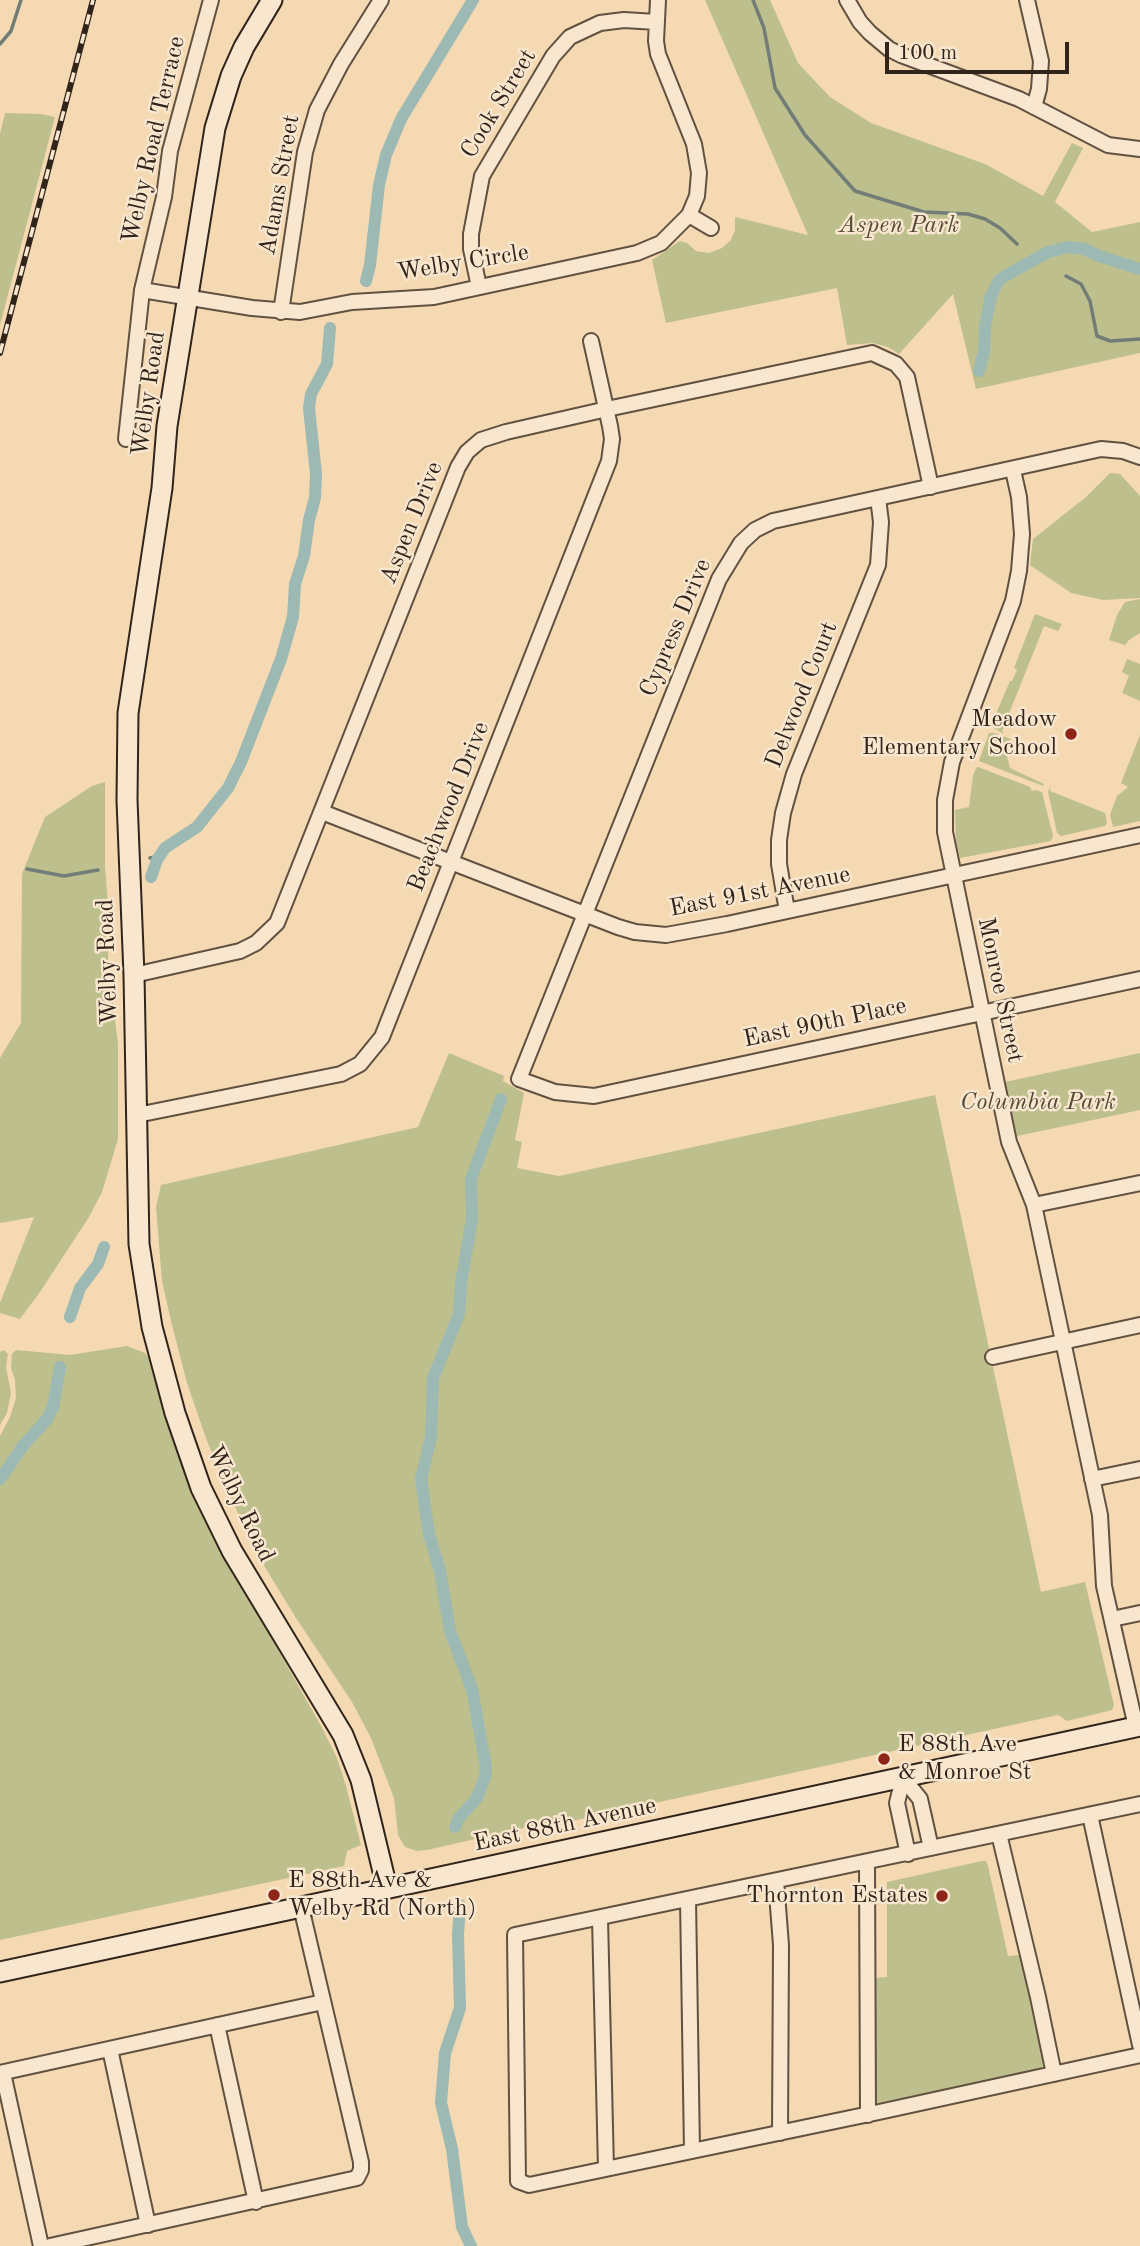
<!DOCTYPE html>
<style>
body{margin:0}
#map{position:relative;width:1140px;height:2246px;overflow:hidden;background:#f5d9b3;font-family:"Old Standard TT",serif}
canvas{display:block}
.scale{position:absolute;left:885px;top:42px;width:184px;height:32px;box-sizing:border-box;border:4px solid #30241b;border-top:0;padding-left:9px;font-size:21px;line-height:24px;white-space:nowrap;color:#30241b;-webkit-text-stroke:5px #f8e6ce;paint-order:stroke}
</style>
<div id="map">
<canvas width="1140" height="2246"></canvas>
<div class="scale">100 m</div>
</div>
<script>
const c = document.querySelector('canvas').getContext('2d');
c.lineJoin = 'round';
function paint(path, color) { c.fillStyle = color; c.fill(path, 'evenodd'); }
const poly = rows => new Path2D(rows.map(r => 'M' + r).join(''));
function stroke(path, color, width, dash) { c.strokeStyle = color; c.lineWidth = width; c.lineCap = dash ? 'butt' : 'round'; c.setLineDash(dash || []); c.stroke(path); }
function write(font, color, halo, rows, align = 'center') {
  c.font = font + ' "Old Standard TT",serif'; c.lineWidth = 5; c.setLineDash([]); c.textBaseline = 'middle'; c.strokeStyle = halo; c.fillStyle = color; for (const [text, x, y, turn = 0] of rows) {
    c.save(); c.translate(x, y); c.rotate((+turn || 0) * Math.PI / 180); c.textAlign = isNaN(turn) ? turn : align; if (halo) c.strokeText(text, 0, 0); c.fillText(text, 0, 0); c.restore();
  }
}
const green = poly([
 [705,0,770,0,798,63,830,97,871,123,985,164,1043,196,1072,143,1083,148,1055,202,1092,232,1140,222,1140,353,976,389,953,294,899,354,888,347,873,343,847,345,837,288,666,323,652,260,680,241,687,243,696,251,709,253,722,248,731,240,735,230,735,217,808,235],
 [5,113,41,114,55,117,0,325,0,134],
 [1110,473,1120,474,1140,496,1140,598,1103,600,1071,593,1030,565,1033,539,1086,497],
 [1140,599,1140,633,1129,640,1125,645,1109,640,1117,615,1125,602],
 [1035,614,1062,624,1058,631,1044,626,1002,731,1004,733,1002,733,994,728,992,723,1010,681,1012,681,1017,670,1014,668],
 [1127,659,1140,664,1140,701,1122,693,1129,676,1122,672],
 [989,733,994,733,1011,739,1006,752,1010,768,1044,784,1043,786,979,761],
 [1140,735,1140,821,1113,827,1110,815,1117,796,1128,787,1121,783],
 [978,767,1030,787,1032,791,1035,790,1042,792,1053,836,1051,841,960,858,956,840,955,810,969,807,973,776,976,768],
 [105,782,105,866,109,918,108,961,118,1044,118,1139,102,1192,89,1217,40,1292,20,1319,0,1313,0,1303,34,1217,0,1223,0,1058,21,1023,22,874,45,817,92,786],
 [1051,785,1050,791,1105,813,1107,823,1105,826,1061,836,1057,833,1048,792],
 [449,1053,504,1076,503,1081,524,1093,515,1140,522,1142,517,1168,559,1176,935,1095,1041,1592,1085,1582,1114,1705,1112,1710,1067,1721,1058,1715,554,1825,528,1827,427,1850,417,1851,405,1847,398,1835,394,1798,371,1738,352,1702,296,1618,263,1564,235,1507,207,1441,187,1383,172,1325,162,1281,156,1207,161,1185,418,1127],
 [1140,1053,1140,1110,1008,1138,996,1084],
 [127,1346,145,1353,148,1357,173,1437,195,1491,229,1563,321,1726,337,1758,346,1786,361,1845,347,1851,344,1866,0,1940,0,1436,10,1417,16,1398,15,1380,11,1368,12,1354,16,1350,70,1355],
 [4,1350,8,1354,6,1367,11,1393,7,1413,0,1425,0,1352],
 [982,1861,986,1861,988,1866,1008,1956,1021,1955,1023,1958,1044,2061,1043,2066,1039,2070,878,2103,875,2099,874,1978,887,1977,887,1882]
]);
const stream = poly([
 [753,0,764,28,775,88,805,135,855,191,924,212,968,214,985,219,1000,228,1017,244],
 [0,44,11,31,21,0],
 [1066,276,1081,284,1090,301,1097,336,1110,341,1140,339],
 [150,858,159,856],
 [27,869,64,876,98,870]
]);
const canal = poly([
 [366,281,370,265,379,185,386,155,401,119,473,0],
 [979,371,984,351,985,326,991,296,999,280,1007,275,1048,252,1069,247,1084,249,1099,256,1140,269],
 [151,877,157,860,165,848,197,827,228,788,241,762,281,659,293,617,295,584,304,556,309,520,315,498,316,474,309,408,311,394,327,364,330,328],
 [70,1317,80,1288,98,1264,104,1247],
 [0,1479,23,1446,47,1419,53,1407,60,1367],
 [455,1827,458,1819,477,1798,485,1777,486,1767,472,1689,450,1631,440,1571,429,1534,421,1479,431,1437,433,1378,459,1314,461,1283,472,1219,471,1179,501,1099],
 [460,1905,458,1935,460,2008,445,2053,441,2103,452,2149,462,2227,471,2246]
]);
const street = poly([
 [847,0,860,22,870,33,889,49,901,55,1019,99,1108,145,1140,149],
 [1027,0,1041,61,1039,89,1034,107],
 [689,215,711,228],
 [479,287,471,249,471,234,482,176,553,56,570,37,600,23,624,20,656,22],
 [142,290,252,308,300,312,352,302,434,297,637,253,661,243,689,215,697,196,699,173,694,144,658,54,656,41,658,0],
 [281,312,305,152,317,110,341,64,381,0],
 [126,439,142,290,164,197,170,151,211,0],
 [1140,457,1123,451,1101,449,773,521,755,530,741,543,719,579,519,1079,555,1092,594,1096,1140,979],
 [1013,470,1019,497,1022,534,1019,571,1013,601,952,762,945,800,945,832,1009,1142,1034,1205,1100,1515,1104,1586,1136,1727],
 [322,812,618,927,635,932,666,935,727,924,1140,835],
 [787,911,779,864,779,840,783,813,794,774,878,565,881,522,878,498],
 [134,975,240,951,256,943,277,923,458,467,467,452,481,440,506,432,607,409,872,353,896,364,907,377,931,487],
 [137,1115,341,1074,360,1064,382,1037,609,461,612,439,610,426,591,341],
 [1034,1205,1140,1183],
 [993,1357,1140,1325],
 [1092,1479,1140,1469],
 [1112,1619,1140,1613],
 [903,1778,897,1803,908,1854],
 [903,1778,920,1799,931,1848],
 [1140,1804,515,1935,518,2181,529,2185,879,2112,1140,2055],
 [1090,1815,1140,2045],
 [999,1834,1038,1997,1054,2074],
 [867,1862,868,2115],
 [776,1881,781,1945,780,2133],
 [688,1899,692,2151],
 [600,1918,606,2169],
 [217,2025,256,2202],
 [110,2049,148,2225],
 [0,2073,323,2002],
 [3,2073,41,2246],
 [50,2246,357,2178,361,2170,361,2162,301,1907]
]);
const secondary = poly([
 [272,0,244,47,231,76,215,128,167,426,162,488,128,713,127,800,134,975,139,1244,152,1327,175,1413,201,1488,232,1551,343,1735,361,1780,387,1888],
 [0,1972,1140,1726]
]);
const rail = poly([
 [0,353,93,0]
]);
const markers = [
 [1071,734,7,"#8f2418"],
 [884,1759,7,"#8f2418"],
 [274,1895,7,"#8f2418"],
 [942,1896,7,"#8f2418"]
];
const streetNames = [
 ["Cook Street",499,104,-59],
 ["Welby Road Terrace",154,140,-77],
 ["Adams Street",280,185,-80],
 ["Welby Circle",463,263,-9],
 ["Welby Road",149,394,-82],
 ["Aspen Drive",412,523,-68],
 ["Cypress Drive",676,628,-67],
 ["Delwood Court",802,695,-68],
 ["Beachwood Drive",449,807,-68],
 ["East 91st Avenue",760,892,-11],
 ["Welby Road",108,962,-92],
 ["Monroe Street",1000,990,78],
 ["East 90th Place",825,1023,-12],
 ["Welby Road",240,1504,64],
 ["East 88th Avenue",565,1825,-12]
];
const parkNames = [
 ["Aspen Park",899,226],
 ["Columbia Park",1038,1103]
];
const poiNames = [
 ["Meadow",1057,720],
 ["Elementary School",1057,748],
 ["E 88th Ave",898,1745,"left"],
 ["& Monroe St",898,1773,"left"],
 ["E 88th Ave &",288,1881,"left"],
 ["Welby Rd (North)",288,1909,"left"],
 ["Thornton Estates",928,1896]
];
paint(green, '#bdbf8c');
stroke(stream, '#717d76', 3.5);
stroke(canal, '#9db9b3', 12);
stroke(street, '#615141', 18);
stroke(secondary, '#30241b', 23);
stroke(street, '#f8e6ce', 14);
stroke(secondary, '#f8e6ce', 19);
stroke(rail, '#30241b', 6);
stroke(rail, '#f8e6ce', 3.5, [10]);
for (const [x, y, r, color] of markers) { const dot = new Path2D(); dot.arc(x, y, r, 0, 2 * Math.PI); c.fillStyle = color; c.fill(dot); stroke(dot, '#f8e6ce', 2.5); }
write('24px', '#30241b', '#f8e6ce', streetNames);
write('italic 24px', '#534b37', '#f8e6ce', parkNames);
write('24px', '#30241b', '#f8e6ce', poiNames, 'right');
</script>
